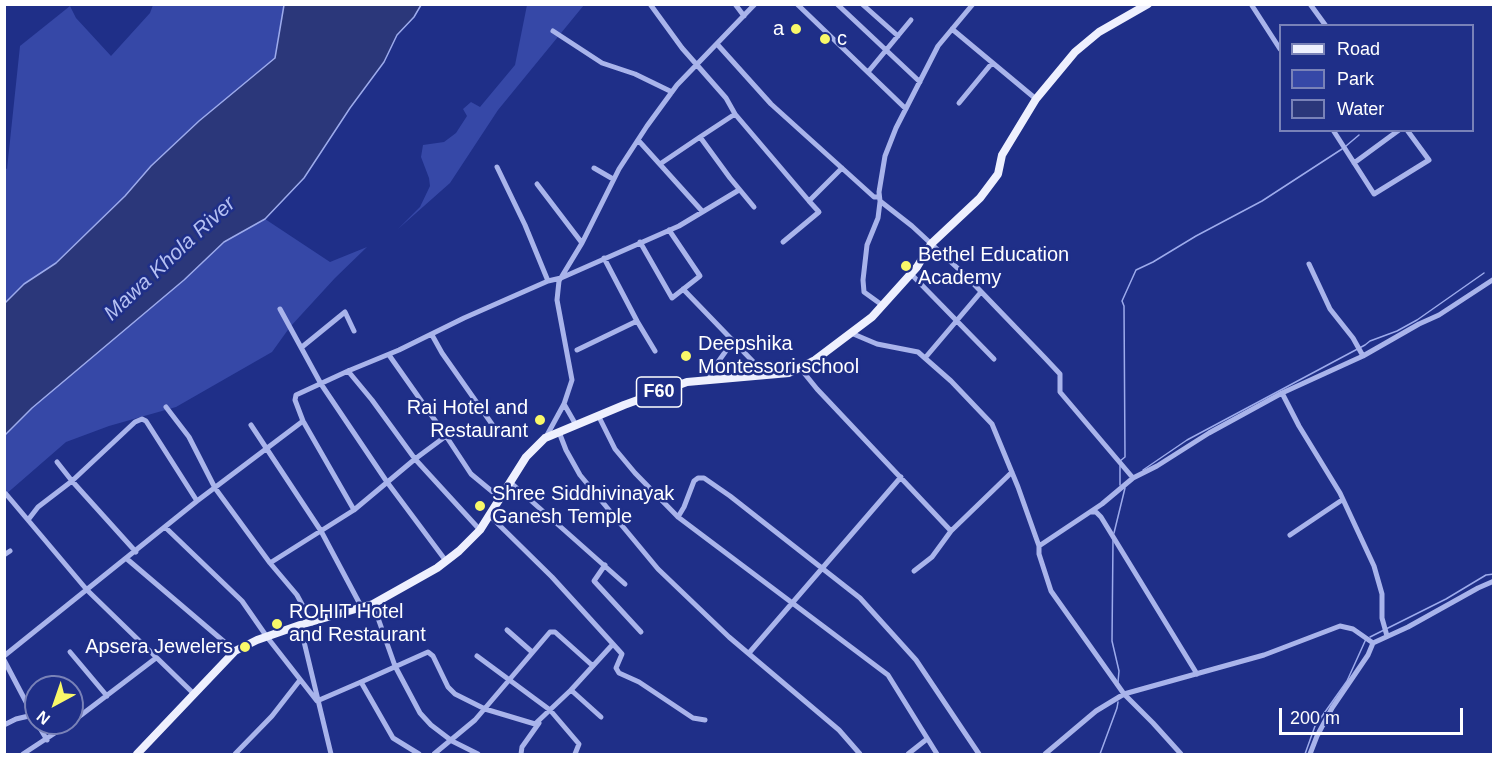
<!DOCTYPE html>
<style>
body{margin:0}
#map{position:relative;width:1498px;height:759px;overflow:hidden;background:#1f2f88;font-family:Helvetica,sans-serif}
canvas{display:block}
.frame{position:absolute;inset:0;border:6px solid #fff;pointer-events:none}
.legend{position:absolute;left:1279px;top:24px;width:195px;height:108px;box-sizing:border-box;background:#1f2f88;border:2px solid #7982b8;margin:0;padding:8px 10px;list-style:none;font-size:18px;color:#fff}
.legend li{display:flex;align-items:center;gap:12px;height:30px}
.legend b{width:30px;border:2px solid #7982b8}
.north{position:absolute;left:24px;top:675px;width:60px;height:60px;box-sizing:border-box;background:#1f2f88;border:2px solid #7982b8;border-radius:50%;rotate:220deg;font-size:16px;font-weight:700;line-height:24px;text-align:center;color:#fff}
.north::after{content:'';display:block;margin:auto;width:21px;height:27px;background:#f9f869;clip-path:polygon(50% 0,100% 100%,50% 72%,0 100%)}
.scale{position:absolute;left:1279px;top:708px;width:184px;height:27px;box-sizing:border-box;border:3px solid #fff;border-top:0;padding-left:8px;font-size:18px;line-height:21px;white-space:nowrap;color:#fff;-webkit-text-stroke:4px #1f2f88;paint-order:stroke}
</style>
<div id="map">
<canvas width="1498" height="759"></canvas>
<div class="frame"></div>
<ul class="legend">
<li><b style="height:8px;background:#eef0fe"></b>Road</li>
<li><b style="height:16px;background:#3648a7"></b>Park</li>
<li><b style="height:16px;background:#2b377a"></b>Water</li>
</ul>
<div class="north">N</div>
<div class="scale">200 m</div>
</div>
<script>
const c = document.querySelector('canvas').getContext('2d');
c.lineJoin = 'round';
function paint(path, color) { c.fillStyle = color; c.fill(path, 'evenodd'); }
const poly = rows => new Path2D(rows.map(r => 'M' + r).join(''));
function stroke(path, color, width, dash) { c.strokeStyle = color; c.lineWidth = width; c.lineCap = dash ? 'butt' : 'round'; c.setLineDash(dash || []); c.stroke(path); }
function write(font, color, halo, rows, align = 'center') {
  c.font = font + ' Helvetica,sans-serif'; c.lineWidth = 5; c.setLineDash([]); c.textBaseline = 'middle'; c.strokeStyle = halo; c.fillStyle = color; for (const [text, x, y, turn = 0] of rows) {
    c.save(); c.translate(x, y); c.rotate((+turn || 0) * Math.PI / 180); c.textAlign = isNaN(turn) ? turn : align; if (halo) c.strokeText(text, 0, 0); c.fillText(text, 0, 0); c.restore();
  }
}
const green = poly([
 [153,5,284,5,275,58,199,121,151,166,125,196,56,263,25,284,5,303,5,168,7,169,20,46,70,6,76,18,111,56,150,13],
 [527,5,584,5,498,110,450,183,398,229,420,207,430,186,429,178,421,157,423,145,444,142,456,133,467,116,463,109,471,102,480,107,515,65],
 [265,219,330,262,367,247,335,278,290,327,272,352,176,407,109,426,66,442,5,495,5,435,32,408,184,280,224,242]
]);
const water = poly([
 [284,5,421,5,414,17,397,35,384,62,350,108,304,178,265,219,224,242,184,280,32,408,5,435,5,303,24,284,56,263,125,196,151,166,199,121,275,58,284,5]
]);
const stream = poly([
 [1346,146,1359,135],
 [1120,461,1125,457,1124,306,1122,301,1136,270,1153,262,1196,236,1262,201,1342,149],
 [1120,466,1120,485],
 [1143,470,1187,440,1365,345,1370,341,1397,331,1417,320,1484,273],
 [1114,533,1125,488],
 [1113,540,1112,641,1119,671,1118,682],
 [1370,637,1446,599,1486,575,1494,574],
 [1100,754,1117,708,1118,702],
 [1305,754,1315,726,1347,681,1366,639]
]);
const street = poly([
 [650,4,682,48,726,98,735,114],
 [735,4,744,16],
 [797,4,906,109],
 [837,4,920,82],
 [862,4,898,36],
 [973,4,938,46,896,128,885,156,879,192,880,201,912,226,966,276,1045,358,1060,374,1060,392,1133,478],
 [1251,4,1280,49],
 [1310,4,1326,26],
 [952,29,1036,99],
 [553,31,602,63,635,74,672,92],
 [717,44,771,104,874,197,879,197],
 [868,72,911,20],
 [959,103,992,63],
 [1333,130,1374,194,1429,160,1407,130],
 [638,140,702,211],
 [1354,163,1399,130],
 [660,164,700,137],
 [497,167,525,225,548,281,561,278,679,226,739,190],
 [594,168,613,179],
 [537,184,582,243],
 [880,202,878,218,867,245,863,280,864,292,882,305],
 [754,207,730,178,700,137,735,114,809,201,842,168],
 [640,242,672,298,700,276,669,230],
 [783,242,819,212,809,201],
 [1309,264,1330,309,1353,338,1363,356],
 [911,274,994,359],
 [683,289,766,375],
 [280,309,321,384,387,482,446,561],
 [637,321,655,351],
 [851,333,877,344,918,352,951,381,992,424,1018,487,1039,546,1039,554,1051,591,1124,694,1153,723,1181,754],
 [432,335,442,353,494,427],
 [302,347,345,312,354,331],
 [577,350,637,321,604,258],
 [925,358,981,292],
 [800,368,817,389,951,531],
 [348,371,372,400,415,459,446,436,389,355],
 [709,379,713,369,733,341],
 [1282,393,1299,426,1340,493,1374,566,1382,594,1382,618,1387,636],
 [564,404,576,425],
 [166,407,189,437,215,488,270,563,297,595,312,623],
 [598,415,615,449,635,473,678,517,888,675,937,754],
 [251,425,321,531,362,608],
 [559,432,566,450,580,475,658,569,729,637,839,730,860,754],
 [446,436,471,474,500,498],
 [546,437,564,404,572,380,557,300,559,281,582,243,619,169,647,126,677,85,755,4],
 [57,462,72,481,135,422,142,419,146,421,197,501],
 [510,482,625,584],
 [6,494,87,590,193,693],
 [354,510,303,421,295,400,296,395,348,371,399,350,464,318,548,281],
 [1091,512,1096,512,1101,517,1197,674],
 [678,517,684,507,694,481,698,478,704,478,730,496,860,598,916,660,979,754],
 [28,520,38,507,72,481,136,552],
 [166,528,242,601,267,637,317,701,361,682,393,738,419,754],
 [1290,535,1342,500],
 [1039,546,1102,504,1133,478,1157,466,1209,433,1282,393,1363,356,1419,324,1439,315,1494,279],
 [4,555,10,551],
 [127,559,235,651],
 [270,563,354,510,415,459,480,530],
 [605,565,594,581,641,632],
 [914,571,932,557,951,531,1012,472],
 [373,604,395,666,420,713,431,725,452,741,478,754],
 [300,625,331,754],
 [507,630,532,652],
 [613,644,622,654,616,668,619,673,639,682,693,718,705,720],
 [70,652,107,696],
 [749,653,901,477],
 [4,656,197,501,303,421],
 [477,656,550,710,579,744,575,754],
 [4,660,36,721],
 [361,682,428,652,433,656,448,687,455,694,485,709,535,724,571,690,613,644,552,577,490,516],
 [571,690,601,717],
 [72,722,156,658],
 [37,723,47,740],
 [4,725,16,719,33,715],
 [23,754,70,723],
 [235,754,272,716,300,680],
 [434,754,475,720,550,632,555,632,593,666],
 [521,754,522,747,539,723],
 [908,754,927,739],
 [1045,754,1096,711,1124,694,1264,655,1340,626,1353,629,1373,643],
 [1310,754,1317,736,1332,708,1368,655,1373,643,1408,627,1478,588,1494,581]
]);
const primary = poly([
 [137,754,235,651,257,640,300,625,373,604,437,568,459,551,480,530,526,457,545,438,624,405,687,382,789,373,815,360,872,317,917,267,931,244,980,198,998,174,1002,155,1036,99,1075,52,1099,32,1148,4]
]);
const markers = [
 [796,29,6,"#f9f869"],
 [825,39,6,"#f9f869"],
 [906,266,6,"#f9f869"],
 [686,356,6,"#f9f869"],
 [540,420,6,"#f9f869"],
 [480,506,6,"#f9f869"],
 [277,624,6,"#f9f869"],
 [245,647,6,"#f9f869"]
];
const shields = [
 [659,392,45]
];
const shieldNames = [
 ["F60",659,392]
];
const poiNames = [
 ["a",784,29,"right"],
 ["c",837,39],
 ["Bethel Education",918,255],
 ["Academy",918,278],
 ["Deepshika",698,344],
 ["Montessori school",698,367],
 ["Rai Hotel and",528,408,"right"],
 ["Restaurant",528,431,"right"],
 ["Shree Siddhivinayak",492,494],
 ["Ganesh Temple",492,517],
 ["ROHIT Hotel",289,612],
 ["and Restaurant",289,635],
 ["Apsera Jewelers",233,647,"right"]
];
const waterNames = [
 ["Mawa Khola River",170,259,-43]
];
paint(green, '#3648a7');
paint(water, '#2b377a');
stroke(water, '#9dabec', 1.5);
stroke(stream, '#9dabec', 1.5);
stroke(street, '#a9b4eb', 5);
stroke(primary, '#eef0fe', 8);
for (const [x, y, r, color] of markers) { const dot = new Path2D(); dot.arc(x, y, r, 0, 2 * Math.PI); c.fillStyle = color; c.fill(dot); stroke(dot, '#1f2f88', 2); }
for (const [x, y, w] of shields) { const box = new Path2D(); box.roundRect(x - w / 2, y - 15, w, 30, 4.5); c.fillStyle = '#1f2f88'; c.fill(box); stroke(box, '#fff', 1.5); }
write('bold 18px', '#fff', null, shieldNames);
write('20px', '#fff', '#1f2f88', poiNames, 'left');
write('italic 21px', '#b5c0f2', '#1f2f88', waterNames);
</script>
